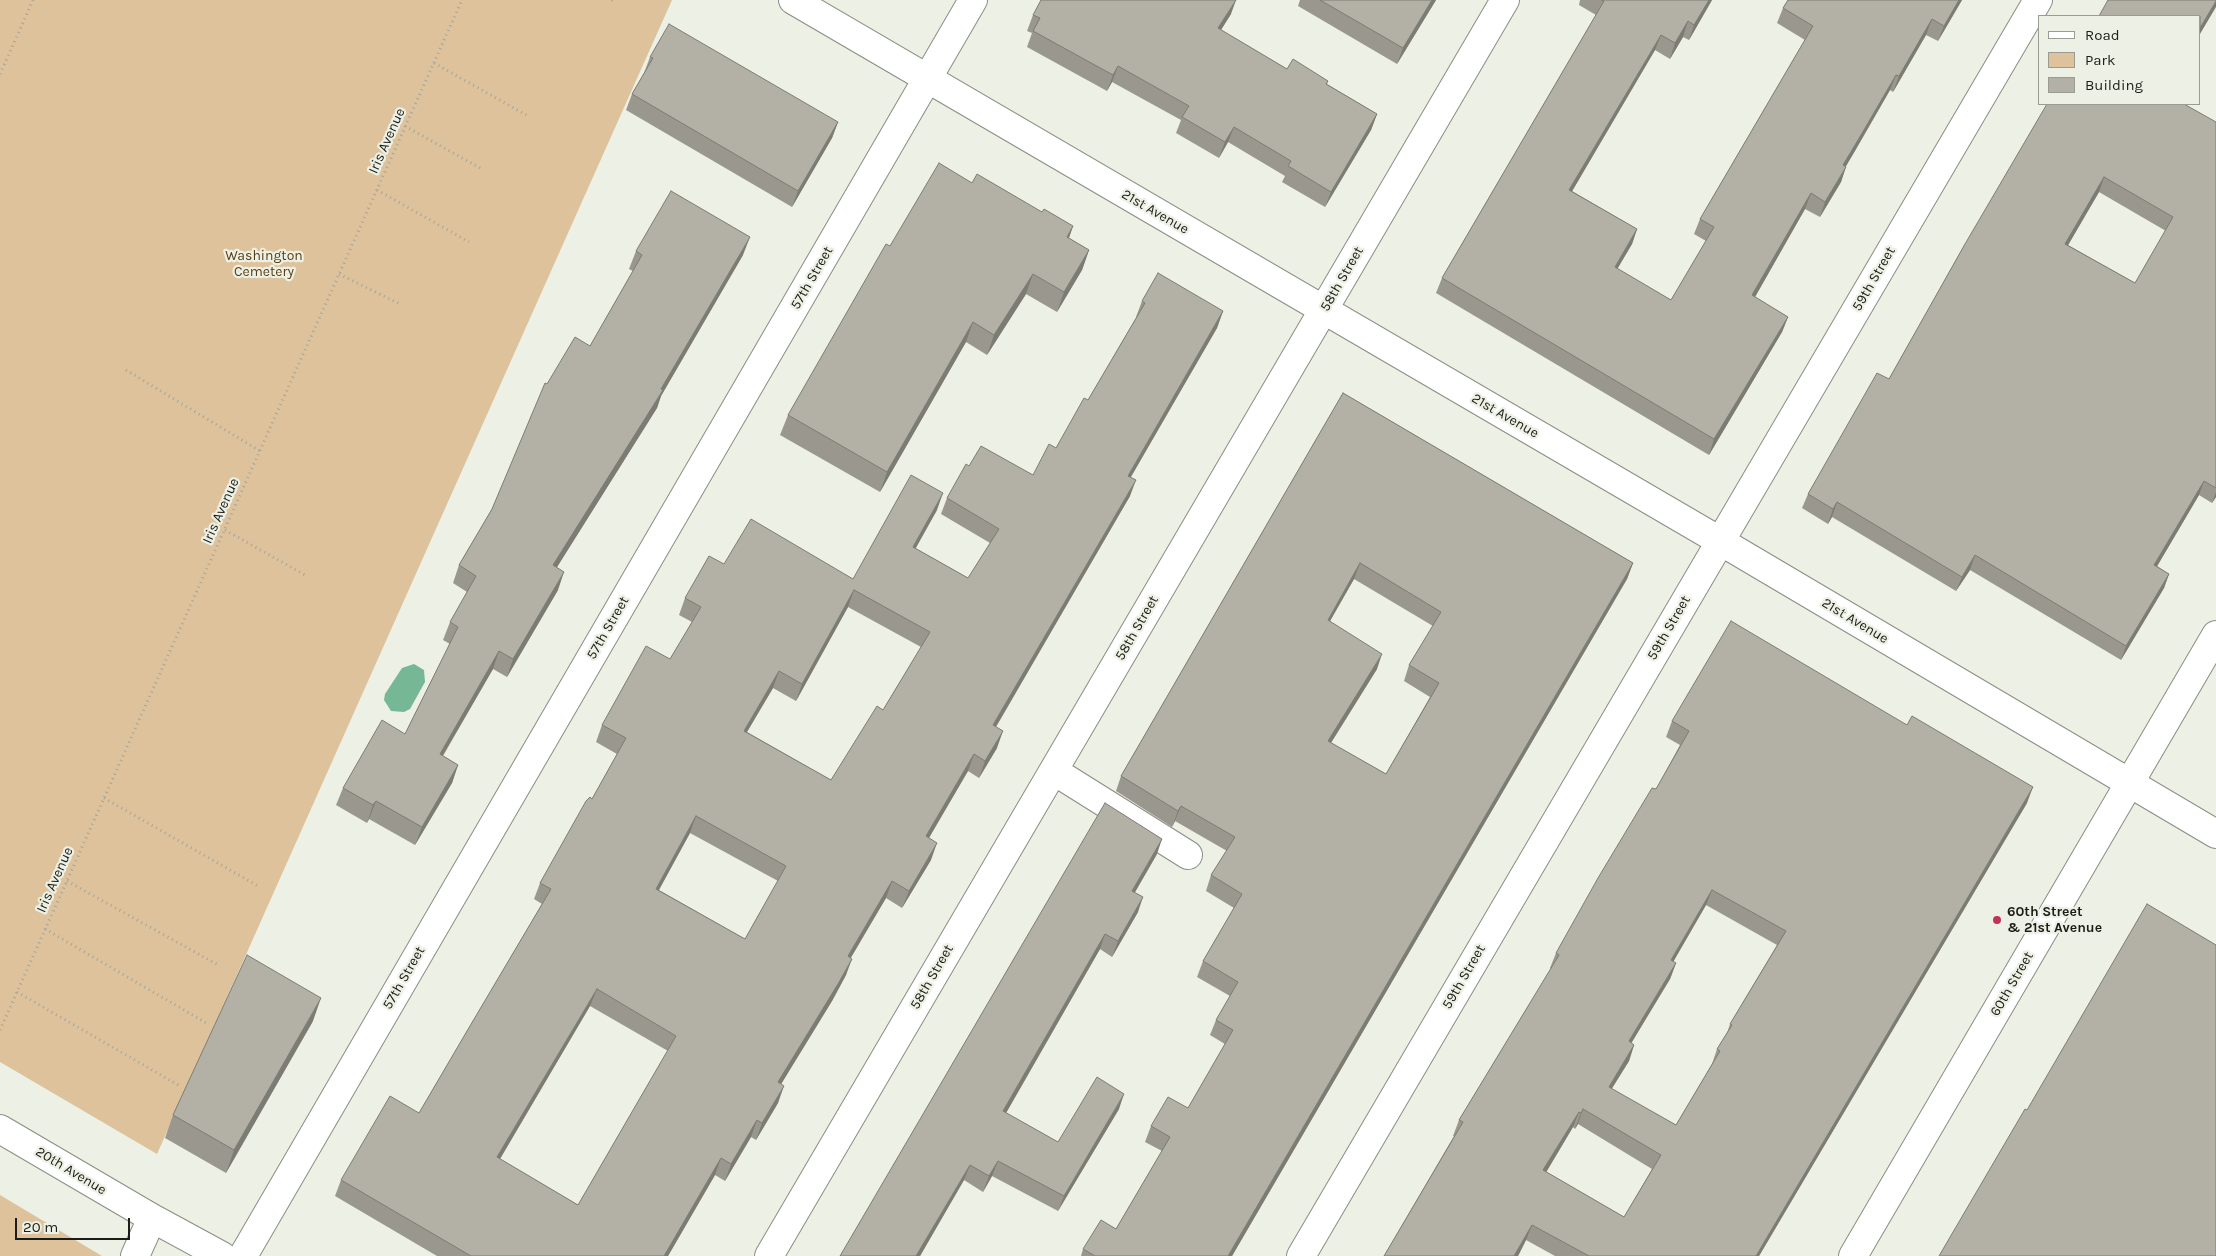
<!DOCTYPE html>
<style>
body{margin:0}
#map{position:relative;width:2216px;height:1256px;overflow:hidden;background:#edf0e4;font-family:Karla,sans-serif}
canvas{display:block}
.legend{position:absolute;left:2038px;top:15px;width:162px;height:90px;box-sizing:border-box;background:#edf0e4;border:1px solid #999c92;margin:0;padding:6px 9px;list-style:none;font-size:15px;color:#1c1d18}
.legend li{display:flex;align-items:center;gap:10px;height:25px}
.legend b{width:25px;border:1px solid #999c92}
.scale{position:absolute;left:15px;top:1218px;width:115px;height:22px;box-sizing:border-box;border:2px solid #1c1d18;border-top:0;padding-left:6px;font-size:15px;line-height:18px;white-space:nowrap;color:#1c1d18;-webkit-text-stroke:4px #edf0e4;paint-order:stroke}
</style>
<div id="map">
<canvas width="2216" height="1256"></canvas>
<ul class="legend">
<li><b style="height:6px;background:#fff"></b>Road</li>
<li><b style="height:14px;background:#dec29c"></b>Park</li>
<li><b style="height:14px;background:#b3b1a5"></b>Building</li>
</ul>
<div class="scale">20 m</div>
</div>
<script>
const c = document.querySelector('canvas').getContext('2d');
c.lineJoin = 'round';
function paint(path, color) { c.fillStyle = color; c.fill(path, 'evenodd'); }
const poly = rows => new Path2D(rows.map(r => 'M' + r).join(''));
function stroke(path, color, width, dash) { c.strokeStyle = color; c.lineWidth = width; c.lineCap = dash ? 'butt' : 'round'; c.setLineDash(dash || []); c.stroke(path); }
function write(font, color, halo, rows, align = 'center') {
  c.font = font + ' Karla,sans-serif'; c.lineWidth = 4.5; c.setLineDash([]); c.textBaseline = 'middle'; c.strokeStyle = halo; c.fillStyle = color; for (const [text, x, y, turn = 0] of rows) {
    c.save(); c.translate(x, y); c.rotate((+turn || 0) * Math.PI / 180); c.textAlign = isNaN(turn) ? turn : align; if (halo) c.strokeText(text, 0, 0); c.fillText(text, 0, 0); c.restore();
  }
}
const green = poly([
 [0,0,672,0,157,1154,0,1062],
 [0,1195,102,1256,0,1256]
]);
const water = poly([
 [414,664,424,670,425,682,410,709,404,712,391,711,384,700,385,694,402,668]
]);
const path = poly([
 [612,0,613,1],
 [434,63,528,116],
 [0,74,33,0],
 [405,126,480,168],
 [377,190,469,242],
 [339,274,400,304],
 [126,370,260,451],
 [225,530,305,575],
 [104,798,258,886],
 [67,881,220,966],
 [45,929,208,1024],
 [17,992,180,1086],
 [0,1030,462,0]
]);
const minor = poly([
 [793,0,1720,541,2216,834],
 [1054,771,1188,855],
 [0,1129,152,1218,222,1256],
 [135,1256,152,1218],
 [243,1256,973,0],
 [769,1256,1505,0],
 [1301,1256,2038,0],
 [1853,1256,2216,635]
]);
const wall = poly([
 [1300,0,1436,0,1397,64,1298,6],
 [1580,0,1712,0,1689,40,1683,37,1670,59,1655,50,1572,191,1637,229,1632,244,1617,269,1671,300,1706,241,1694,234,1700,219,1805,40,1777,23,1783,8,1788,0,1962,0,1938,41,1926,35,1893,92,1890,90,1855,151,1846,166,1841,182,1820,217,1805,209,1755,297,1788,317,1782,332,1709,455,1436,293,1442,278,1596,15,1579,5],
 [1231,14,1221,30,1287,69,1328,81,1327,84,1377,114,1371,130,1325,207,1282,182,1285,176,1228,142,1219,158,1176,133,1181,120,1112,82,1107,91,1027,47,1032,33,1027,31,1033,15],
 [650,57,838,122,832,138,792,207,626,110,632,94,644,73],
 [2216,122,2216,497,2212,503,2199,495,2157,566,2169,574,2164,588,2121,660,1970,570,1956,591,1832,517,1828,524,1802,508,1808,494,1889,379,1965,244],
 [2099,192,2166,231,2135,283,2068,245],
 [972,183,1073,226,1069,238,1089,250,1082,270,1057,312,1026,294,987,355,966,342,880,492,780,435,788,415,890,246],
 [636,251,743,255,661,396,657,408,557,567,558,590,507,677,493,669,443,756,458,765,452,783,415,845,369,819,367,823,336,805,343,788,405,734,450,644,443,640,450,622,467,592,453,583,459,565,492,509,547,384,590,346,633,271,629,269],
 [1142,301,1223,311,1217,328,1131,477,1130,496,996,727,997,748,979,778,968,771,929,838,931,860,902,908,886,898,850,958,846,975,832,1001,781,1084,778,1103,756,1140,751,1137,725,1181,715,1175,668,1256,437,1256,335,1196,341,1180,419,1113,542,904,534,899,540,883,592,799,617,754,596,742,602,725,670,659,692,622,679,615,685,598,724,564,853,579,937,510,915,548,968,578,990,543,941,514,947,498,969,466,1033,475,1056,448,1088,400,1136,318,1136,317],
 [848,607,921,647,883,710,831,780,747,732,773,688,796,701],
 [690,833,778,881,745,939,659,890],
 [590,1006,668,1051,578,1205,500,1159],
 [1343,393,1633,563,1627,579,1232,1256,1081,1256,1083,1249,1116,1229,1162,1151,1145,1142,1151,1126,1188,1108,1225,1044,1210,1035,1216,1020,1230,996,1197,977,1203,961,1234,908,1206,891,1211,875,1227,851,1175,821,1172,827,1116,791,1121,776],
 [1354,579,1433,626,1409,665,1404,681,1430,697,1386,774,1331,743,1377,669,1330,621],
 [1672,721,2027,803,1759,1256,1555,1256,1526,1240,1518,1256,1384,1256,1454,1136,1453,1136,1459,1120,1551,969,1550,968,1556,953,1656,789,1680,745,1666,737],
 [1706,905,1777,945,1730,1024,1727,1033,1717,1049,1712,1064,1676,1125,1611,1089,1629,1061,1634,1045,1631,1043,1670,979,1676,963,1673,962],
 [1578,1124,1652,1169,1624,1217,1546,1172,1573,1127,1575,1129],
 [1157,854,1135,892,1138,912,1112,957,1100,949,1006,1113,1058,1142,1119,1109,1058,1211,992,1176,983,1192,964,1180,920,1256,840,1256],
 [313,1021,226,1173,165,1138,173,1115]
]);
const shadedWall = poly([
 [1236,0,1231,14,1212,44,1218,28],
 [1432,0,1436,0,1397,64,1403,48],
 [1709,0,1712,0,1689,40,1694,25],
 [1959,0,1962,0,1938,41,1944,26],
 [2216,1,2216,7,2200,34,2200,28],
 [1932,19,1926,35,1893,92,1899,76],
 [1688,21,1683,37,1670,59,1675,43],
 [1661,35,1655,50,1564,205,1569,190],
 [1118,66,1112,82,1107,91,1113,75],
 [1896,75,1890,90,1838,180,1843,165],
 [1377,114,1371,130,1325,207,1331,192],
 [838,122,832,138,792,207,798,191],
 [1234,127,1228,142,1219,158,1225,142],
 [1846,167,1841,182,1820,217,1825,202],
 [2104,177,2099,192,2060,259,2065,244],
 [1811,193,1805,209,1747,311,1752,295],
 [1073,226,1066,246,1067,237],
 [1637,229,1632,244,1609,283,1615,267],
 [750,237,743,255,661,396,657,408,547,583,553,565,661,389],
 [1089,250,1082,270,1057,312,1064,292],
 [1033,274,1026,294,987,355,994,335],
 [1223,311,1217,328,1122,492,1128,476],
 [1788,317,1782,332,1709,455,1714,439],
 [973,322,966,342,880,492,887,472],
 [1136,480,1130,496,987,742,993,725],
 [2204,481,2199,495,2149,580,2154,565],
 [2216,492,2216,497,2212,503],
 [943,493,937,510,907,564,913,547],
 [1837,502,1832,517,1828,524,1833,509],
 [1975,555,1970,570,1956,591,1962,577],
 [1360,563,1354,579,1322,635,1328,620],
 [1633,563,1627,579,1232,1256,1228,1256],
 [564,572,558,590,507,677,513,659],
 [2169,574,2164,588,2121,660,2126,646],
 [854,590,848,607,796,701,802,684],
 [499,651,493,669,433,772,440,754],
 [1382,654,1377,669,1322,757,1328,741],
 [779,671,773,688,738,747,744,731],
 [1003,731,997,748,979,778,985,761],
 [974,754,968,771,920,853,926,836],
 [458,765,452,783,415,845,422,827],
 [2033,787,2027,803,1759,1256,1756,1256],
 [376,801,369,819,367,823,373,805],
 [1181,806,1175,821,1172,827,1178,811],
 [696,816,690,833,650,906,656,889],
 [1162,839,1157,854,1127,906,1132,891],
 [937,843,931,860,902,908,909,891],
 [892,881,886,898,842,973,848,956],
 [1712,890,1706,905,1665,976,1671,960],
 [1143,897,1138,912,1112,957,1118,941],
 [1105,934,1100,949,998,1127,1003,1111],
 [852,959,846,975,832,1001,772,1099,778,1082],
 [1676,963,1670,979,1623,1057,1629,1041],
 [597,989,590,1006,491,1174,497,1157],
 [321,998,313,1021,226,1173,234,1150],
 [1634,1045,1629,1061,1603,1103,1609,1087],
 [784,1086,778,1103,756,1140,762,1123],
 [1124,1094,1119,1109,1058,1211,1064,1196],
 [1583,1109,1578,1124,1575,1129,1581,1113],
 [1579,1112,1573,1127,1538,1186,1543,1170],
 [757,1120,751,1137,725,1181,731,1164],
 [721,1158,715,1175,668,1256,664,1256],
 [998,1161,992,1176,983,1192,989,1176],
 [970,1165,964,1180,920,1256,916,1256],
 [1532,1225,1526,1240,1518,1256,1514,1256]
]);
const building = poly([
 [1041,0,1236,0,1218,28,1287,69,1293,59,1328,81,1326,84,1377,114,1331,192,1288,166,1291,161,1234,127,1225,142,1182,117,1189,106,1118,66,1113,75,1033,31,1040,18,1033,15,1041,0],
 [1320,0,1432,0,1403,48,1320,0],
 [1602,0,1709,0,1694,25,1688,21,1675,43,1661,35,1569,190,1637,229,1615,267,1671,300,1714,227,1700,219,1813,26,1783,8,1788,0,1959,0,1944,26,1932,19,1899,76,1896,75,1861,135,1843,165,1846,167,1825,202,1811,193,1752,295,1788,317,1714,439,1442,278,1604,1,1602,0],
 [2108,0,2216,0,2216,1,2200,28,2200,16,2099,16,2108,0],
 [669,24,838,122,798,191,632,94,653,58,650,57,669,24],
 [2047,104,2184,104,2216,122,2216,488,2204,481,2154,565,2169,574,2126,646,1975,555,1962,577,1837,502,1833,509,1808,494,1877,373,1889,379,1965,244,2047,104],
 [2104,177,2173,217,2135,283,2065,244,2104,177],
 [939,163,972,183,977,174,1042,212,1044,209,1073,226,1067,237,1089,250,1064,292,1033,274,994,335,973,322,887,472,788,415,886,244,890,246,939,163],
 [671,191,750,237,661,389,663,390,553,565,564,572,513,659,499,651,440,754,458,765,422,827,376,801,373,805,343,788,382,720,405,734,458,627,450,622,476,576,459,565,492,509,545,383,547,384,575,337,590,346,642,255,636,251,671,191],
 [1158,273,1223,311,1128,476,1136,480,993,725,1003,731,985,761,974,754,926,836,937,843,909,891,892,881,848,956,852,959,838,984,778,1082,784,1086,762,1123,757,1120,731,1164,721,1158,664,1256,471,1256,341,1180,390,1096,419,1113,467,1031,551,889,540,883,586,801,590,797,592,799,626,738,602,725,646,646,670,659,701,607,685,598,709,556,724,564,751,519,853,579,911,475,943,493,913,547,968,578,999,529,947,498,966,464,969,466,981,446,1033,475,1049,444,1056,448,1084,398,1088,400,1145,303,1142,301,1158,273],
 [854,590,930,632,883,710,877,706,831,780,744,731,779,671,802,684,854,590],
 [696,816,786,866,745,939,656,889,696,816],
 [597,989,676,1036,578,1205,497,1157,597,989],
 [1343,393,1633,563,1228,1256,1095,1256,1083,1249,1101,1220,1116,1229,1170,1137,1151,1126,1168,1097,1188,1108,1233,1030,1216,1020,1238,982,1203,961,1242,894,1211,875,1235,837,1181,806,1178,811,1121,776,1343,393],
 [1360,563,1441,612,1409,665,1439,683,1386,774,1328,741,1382,654,1328,620,1360,563],
 [1731,621,1907,725,1912,716,2033,787,1756,1256,1589,1256,1532,1225,1514,1256,1384,1256,1463,1122,1459,1120,1559,955,1556,953,1598,878,1652,788,1656,789,1689,731,1672,721,1731,621],
 [1712,890,1786,931,1730,1024,1732,1025,1717,1049,1720,1051,1676,1125,1609,1087,1634,1045,1629,1041,1676,963,1671,960,1712,890],
 [1583,1109,1661,1155,1624,1217,1543,1170,1579,1112,1581,1113,1583,1109],
 [1105,803,1162,839,1132,891,1143,897,1118,941,1105,934,1003,1111,1058,1142,1097,1077,1124,1094,1064,1196,998,1161,989,1176,970,1165,916,1256,840,1256,1105,803],
 [2147,904,2216,945,2216,1256,1939,1256,2025,1109,2027,1110,2147,904],
 [247,955,321,998,234,1150,173,1115,247,955]
]);
const markers = [
 [1997,920,5,"#c13255"]
];
const streetNames = [
 ["Iris Avenue",387,141,-66],
 ["21st Avenue",1155,212,30],
 ["57th Street",812,278,-60],
 ["58th Street",1342,279,-60],
 ["59th Street",1874,279,-60],
 ["21st Avenue",1505,416,30],
 ["Iris Avenue",221,511,-66],
 ["21st Avenue",1855,621,31],
 ["57th Street",608,628,-60],
 ["58th Street",1137,628,-60],
 ["59th Street",1669,628,-60],
 ["Iris Avenue",55,880,-66],
 ["58th Street",932,977,-60],
 ["59th Street",1464,977,-60],
 ["57th Street",404,978,-60],
 ["60th Street",2012,984,-60],
 ["20th Avenue",71,1171,31]
];
const parkNames = [
 ["Washington",264,256],
 ["Cemetery",264,272]
];
const poiNames = [
 ["60th Street",2007,912],
 ["& 21st Avenue",2007,928]
];
paint(green, '#dec29c');
paint(water, '#76b896');
stroke(minor, '#8b8d83', 30);
stroke(path, '#a3a59b', 3, [1, 4]);
stroke(minor, '#fff', 28);
paint(wall, '#9a988e');
paint(shadedWall, '#7d7c74');
paint(building, '#b3b1a5');
stroke(building, '#7d7c74', 1);
for (const [x, y, r, color] of markers) { const dot = new Path2D(); dot.arc(x, y, r, 0, 2 * Math.PI); c.fillStyle = color; c.fill(dot); stroke(dot, '#edf0e4', 2); }
write('14px', '#1c1d18', '#edf0e4', streetNames);
write('14px', '#593e13', '#edf0e4', parkNames);
write('bold 14px', '#1c1d18', '#edf0e4', poiNames, 'left');
</script>
